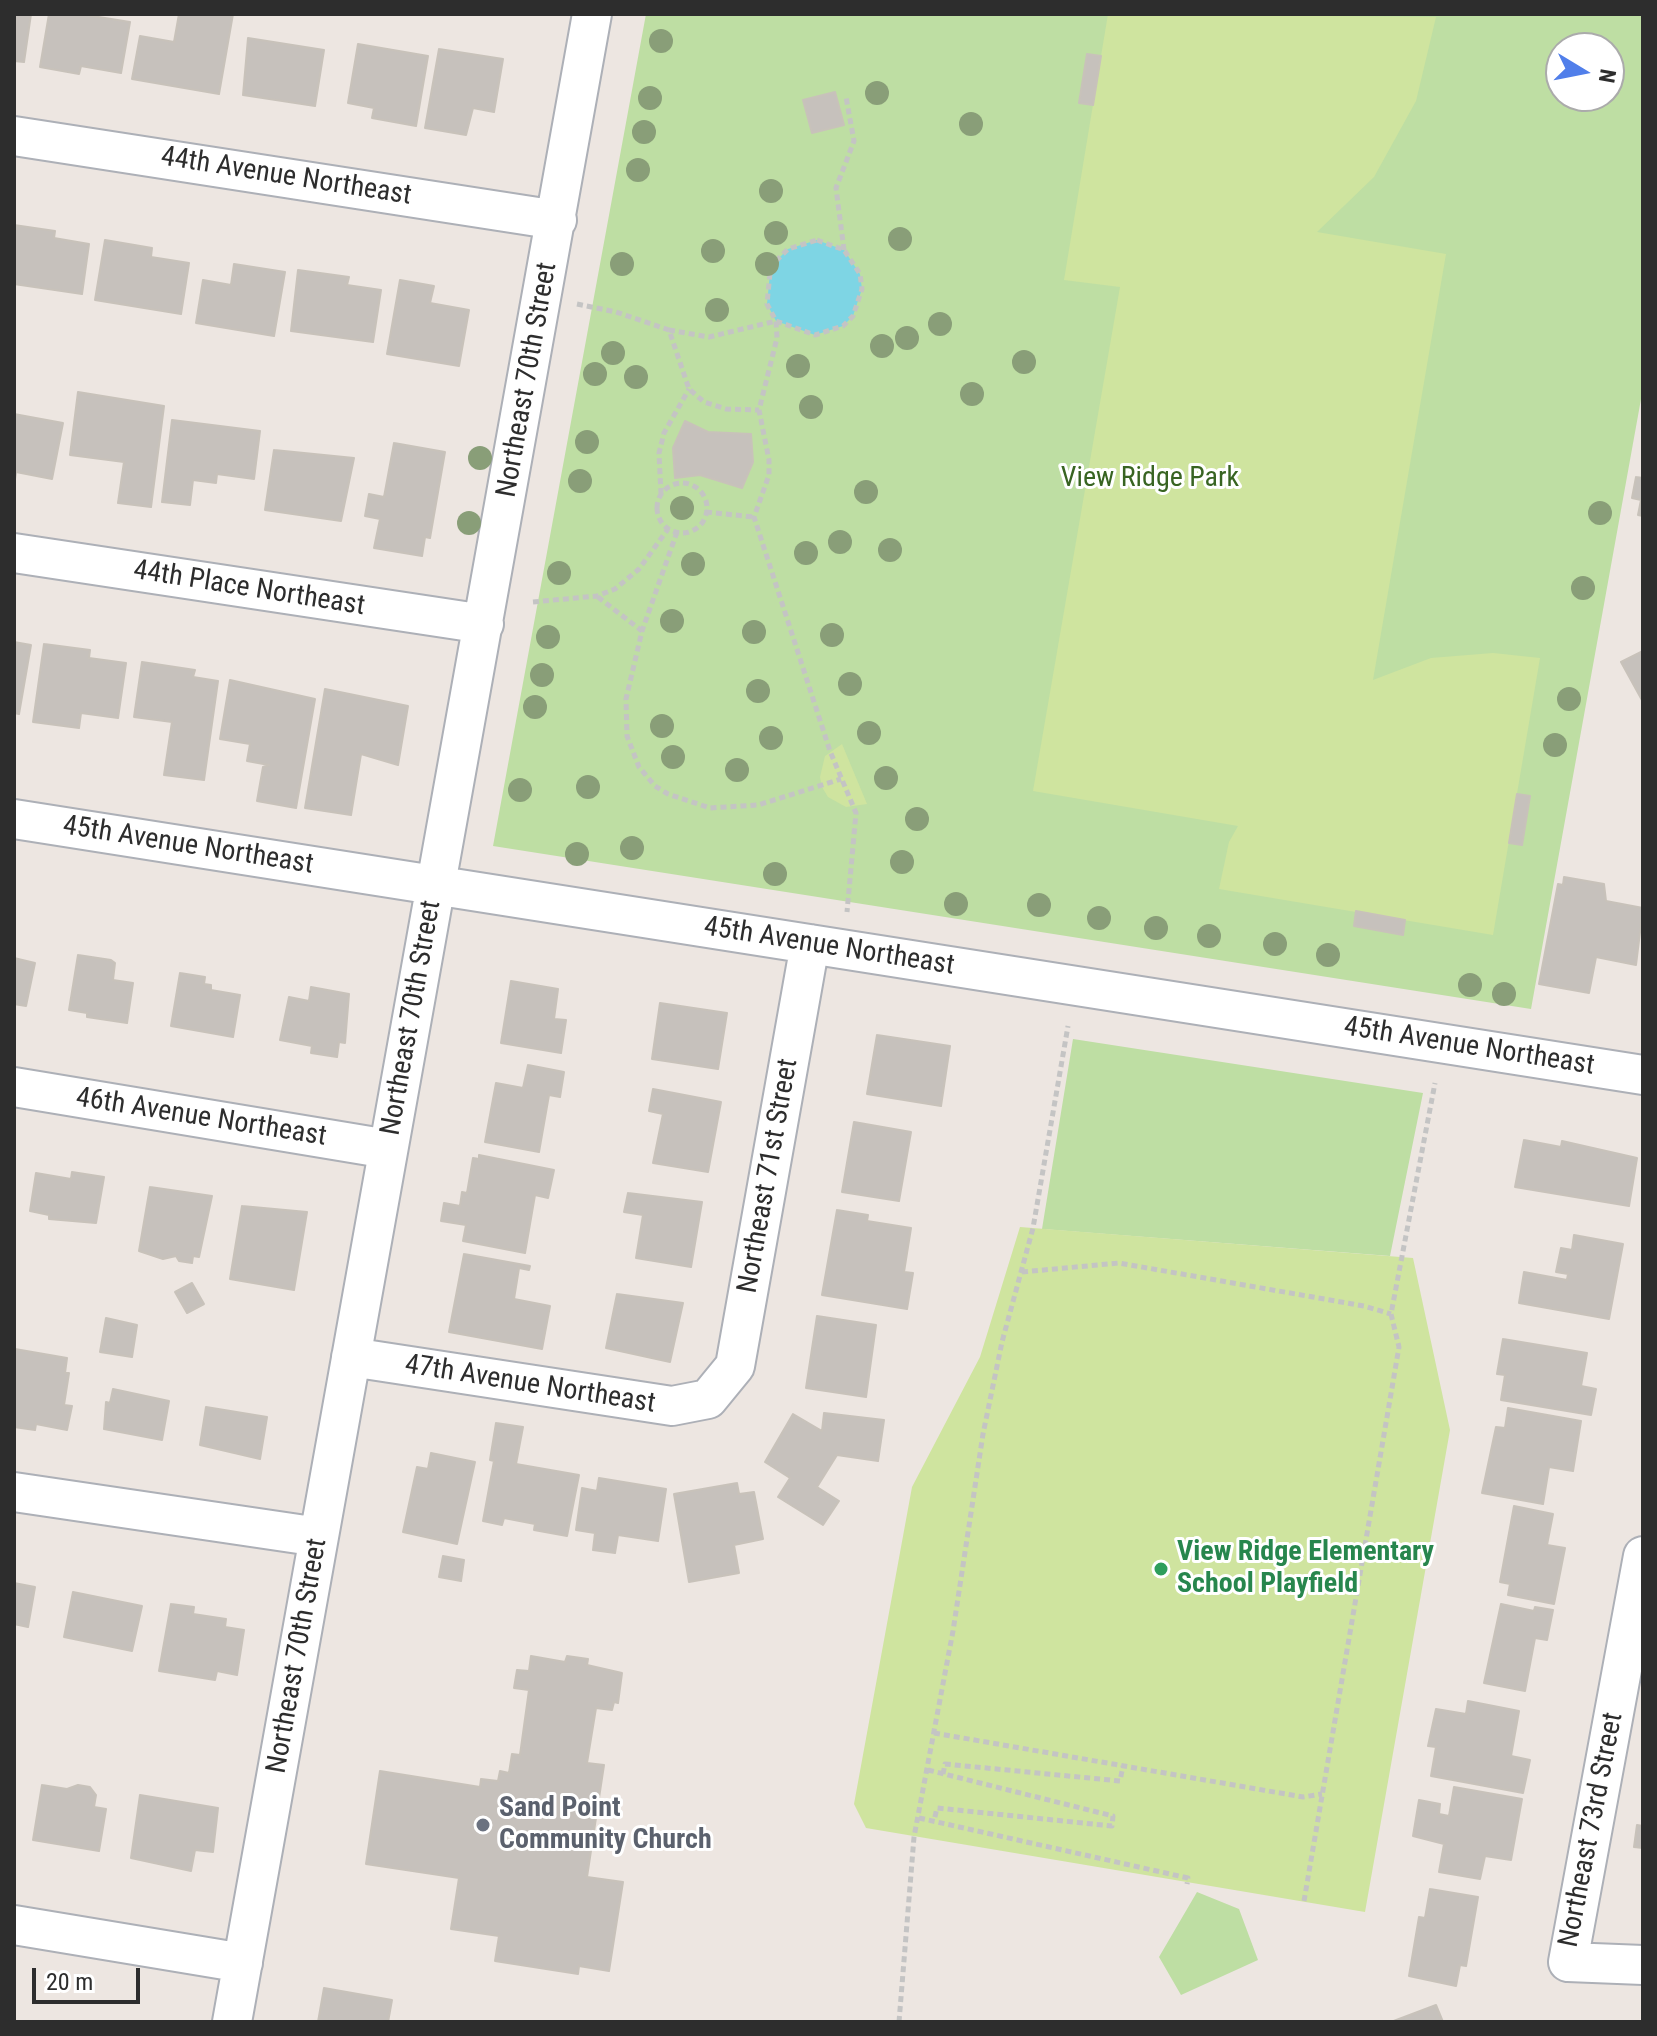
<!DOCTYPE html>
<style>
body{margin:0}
#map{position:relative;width:1657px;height:2036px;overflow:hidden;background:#ede6e1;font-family:"Roboto Condensed",sans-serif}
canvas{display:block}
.frame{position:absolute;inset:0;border:16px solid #2d2d2d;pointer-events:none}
.north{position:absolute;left:1545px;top:32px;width:80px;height:80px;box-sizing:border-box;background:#fff;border:2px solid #ababab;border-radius:50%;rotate:100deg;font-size:22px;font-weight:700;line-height:32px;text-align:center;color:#2d2d2d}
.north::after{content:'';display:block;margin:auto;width:28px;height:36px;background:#517fea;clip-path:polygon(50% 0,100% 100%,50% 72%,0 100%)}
.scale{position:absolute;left:32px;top:1968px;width:108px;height:36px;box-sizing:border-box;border:4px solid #2d2d2d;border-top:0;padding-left:10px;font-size:24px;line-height:28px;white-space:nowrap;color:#2d2d2d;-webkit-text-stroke:6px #fff;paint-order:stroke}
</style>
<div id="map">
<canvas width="1657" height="2036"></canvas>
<div class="frame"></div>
<div class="north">N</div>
<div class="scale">20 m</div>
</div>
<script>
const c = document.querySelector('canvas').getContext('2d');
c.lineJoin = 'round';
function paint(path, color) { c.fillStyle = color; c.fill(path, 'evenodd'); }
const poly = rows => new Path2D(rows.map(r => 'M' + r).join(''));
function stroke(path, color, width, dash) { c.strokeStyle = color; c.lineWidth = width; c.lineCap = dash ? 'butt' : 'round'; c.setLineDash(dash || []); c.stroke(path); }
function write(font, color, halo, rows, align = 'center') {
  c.font = font + ' "Roboto Condensed",sans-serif'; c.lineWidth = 6; c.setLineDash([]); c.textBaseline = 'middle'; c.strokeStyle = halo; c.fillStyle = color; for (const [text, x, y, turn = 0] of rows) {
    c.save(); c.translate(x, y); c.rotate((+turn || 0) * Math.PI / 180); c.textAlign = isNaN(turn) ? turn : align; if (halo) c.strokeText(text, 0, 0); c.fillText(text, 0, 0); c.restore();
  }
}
const green = poly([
 [646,14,1643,14,1643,388,1531,1009,493,846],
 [1561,48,1609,48,1609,96,1561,96],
 [1073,1039,1423,1093,1390,1256,1042,1229],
 [1197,1892,1239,1909,1258,1960,1181,1995,1159,1957]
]);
const pitch = poly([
 [1108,14,1436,17,1416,101,1374,177,1317,232,1446,254,1373,680,1431,658,1493,653,1540,658,1493,935,1219,889,1229,842,1238,826,1033,791,1120,287,1064,280],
 [842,744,867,804,846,807,828,797,822,787,820,777,825,756],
 [1020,1227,1413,1258,1450,1430,1365,1912,866,1828,854,1804,912,1487,980,1357]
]);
const water = poly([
 [817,240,844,250,860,274,862,289,853,316,843,326,815,335,776,321,767,304,770,273,777,260,788,249]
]);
const building = poly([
 [14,14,31,14,24,62,14,61,14,14],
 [49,14,80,14,130,22,121,73,81,66,79,74,40,67,49,14],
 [179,14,233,14,219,94,132,79,140,36,174,42,179,14],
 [248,38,324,50,315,106,243,95,248,38],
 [358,44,428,56,416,126,372,118,374,108,348,103,358,44],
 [439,49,503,59,494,112,473,108,466,135,425,128,439,49],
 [1087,54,1101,56,1093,105,1079,103,1087,54],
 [835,92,844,125,812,133,803,100,835,92],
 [14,225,55,231,54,238,89,244,82,294,14,284,14,225],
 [105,240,152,248,151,257,189,263,181,314,95,300,105,240],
 [234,264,285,272,274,336,196,323,203,280,231,285,234,264],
 [298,270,349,277,347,285,381,290,373,342,291,331,298,270],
 [400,280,434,286,430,303,469,310,459,366,387,354,400,280],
 [78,392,164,406,151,507,118,503,124,462,70,455,78,392],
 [14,414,63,423,52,479,16,472,14,486,14,414],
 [172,420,260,431,254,479,217,474,216,483,193,480,190,505,162,502,172,420],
 [685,421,708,432,751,434,753,462,742,488,700,475,675,478,673,448,685,421],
 [394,443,445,452,430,538,425,537,422,556,374,548,380,519,365,516,369,494,384,497,394,443],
 [274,450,354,458,341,521,265,510,274,450],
 [1636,477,1643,478,1643,516,1638,515,1641,500,1632,498,1636,477],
 [14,642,31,645,19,714,14,713,14,642],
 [44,644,90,650,89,658,126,663,118,718,81,713,79,728,33,722,44,644],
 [1643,651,1643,702,1621,662,1643,651],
 [142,662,195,670,193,677,218,681,204,780,164,775,172,722,134,717,142,662],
 [230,680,315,699,296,808,257,801,263,767,269,765,247,761,250,744,220,739,230,680],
 [325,689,408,706,398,765,361,754,351,815,305,808,325,689],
 [1517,794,1530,796,1522,845,1509,843,1517,794],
 [1564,877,1604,884,1606,901,1643,908,1636,965,1596,957,1589,993,1539,984,1558,884,1563,885,1564,877],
 [1356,911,1405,920,1403,935,1354,926,1356,911],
 [78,955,111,960,115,963,113,980,133,983,127,1023,87,1017,87,1013,69,1010,78,955],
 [14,958,35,963,26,1006,14,1004,14,958],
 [180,973,205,977,204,984,211,985,211,990,240,995,233,1037,171,1026,180,973],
 [511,981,558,989,554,1019,566,1020,561,1053,501,1043,511,981],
 [311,987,349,994,345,1043,339,1042,337,1057,311,1053,312,1046,280,1040,289,997,309,1001,311,987],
 [660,1003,727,1013,718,1069,652,1059,660,1003],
 [877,1035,950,1046,941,1106,867,1094,877,1035],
 [528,1065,564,1072,560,1097,549,1095,539,1152,485,1142,496,1083,523,1088,528,1065],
 [653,1089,721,1102,708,1172,653,1163,663,1114,649,1111,653,1089],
 [854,1122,911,1132,899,1201,842,1192,854,1122],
 [1524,1140,1561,1147,1562,1141,1637,1158,1629,1206,1515,1187,1524,1140],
 [479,1155,554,1170,548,1198,535,1195,525,1253,463,1241,466,1225,441,1221,444,1203,460,1206,462,1192,467,1193,473,1158,479,1159,479,1155],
 [72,1172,104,1177,96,1223,49,1219,49,1215,30,1211,36,1173,71,1179,72,1172],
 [150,1187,212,1196,199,1257,193,1256,192,1263,179,1261,176,1256,163,1259,139,1251,150,1187],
 [628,1193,702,1202,691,1267,636,1258,643,1215,624,1212,628,1193],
 [242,1206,307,1212,294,1290,230,1279,242,1206],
 [837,1210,868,1215,867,1221,911,1228,904,1272,913,1273,907,1309,822,1295,837,1210],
 [1574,1235,1623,1244,1609,1319,1519,1303,1524,1272,1567,1280,1568,1274,1556,1272,1561,1248,1572,1250,1574,1235],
 [464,1254,530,1266,529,1270,519,1268,514,1299,550,1306,542,1349,449,1332,464,1254],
 [192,1283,204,1304,187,1313,175,1292,192,1283],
 [617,1294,683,1303,670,1362,606,1348,617,1294],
 [817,1316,876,1325,866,1397,806,1388,817,1316],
 [106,1318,137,1325,132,1357,100,1352,106,1318],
 [1503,1339,1587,1353,1581,1386,1596,1389,1591,1415,1501,1400,1505,1375,1497,1374,1503,1339],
 [15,1349,67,1358,65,1373,69,1373,64,1405,72,1406,67,1430,36,1424,35,1430,14,1427,15,1349],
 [113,1389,169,1401,162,1440,104,1429,106,1402,110,1403,113,1389],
 [206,1407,267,1417,260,1459,200,1445,206,1407],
 [1508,1408,1581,1421,1573,1471,1549,1467,1543,1504,1482,1493,1496,1427,1505,1428,1508,1408],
 [824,1413,884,1420,878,1461,837,1455,817,1487,839,1501,823,1525,778,1497,790,1478,765,1462,793,1414,822,1431,824,1413],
 [496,1423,523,1427,516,1464,579,1475,567,1536,534,1530,535,1524,504,1518,502,1525,483,1521,494,1461,490,1460,496,1423],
 [431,1453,475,1462,457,1544,403,1532,417,1467,428,1469,431,1453],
 [599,1478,666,1489,658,1541,618,1535,615,1553,593,1550,595,1533,576,1530,582,1488,597,1491,599,1478],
 [737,1483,739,1494,754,1492,763,1539,734,1545,739,1573,689,1582,674,1494,737,1483],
 [1514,1506,1553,1514,1547,1545,1565,1548,1554,1604,1508,1595,1510,1584,1500,1582,1514,1506],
 [443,1556,464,1560,461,1581,439,1577,443,1556],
 [14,1583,35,1587,28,1627,14,1624,14,1583],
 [73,1592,142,1606,132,1651,64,1637,73,1592],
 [171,1604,194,1607,193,1614,226,1619,225,1627,244,1630,237,1675,217,1671,215,1680,159,1671,171,1604],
 [1501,1604,1534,1611,1535,1607,1553,1610,1547,1640,1535,1638,1525,1691,1484,1683,1501,1604],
 [531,1656,565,1662,567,1656,588,1659,587,1665,622,1673,618,1703,614,1702,612,1710,596,1708,587,1763,604,1765,587,1877,623,1882,609,1971,579,1966,578,1974,495,1961,499,1936,451,1929,459,1878,366,1864,380,1771,480,1787,481,1779,498,1781,500,1771,509,1773,512,1754,520,1755,529,1690,514,1688,517,1670,529,1671,531,1656],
 [1468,1701,1519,1711,1511,1756,1530,1760,1523,1793,1431,1776,1436,1747,1428,1746,1436,1709,1466,1714,1468,1701],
 [42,1785,67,1789,78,1785,90,1787,96,1795,94,1807,106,1809,99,1851,33,1840,42,1785],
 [1454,1787,1522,1799,1511,1860,1485,1856,1480,1879,1439,1872,1444,1844,1413,1836,1419,1800,1440,1804,1439,1814,1449,1816,1454,1787],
 [140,1795,218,1808,213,1852,195,1850,191,1871,131,1858,140,1795],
 [1637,1825,1643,1826,1643,1848,1634,1847,1637,1825],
 [1430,1889,1478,1897,1466,1966,1460,1965,1456,1986,1409,1976,1419,1917,1425,1918,1430,1889],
 [324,1988,392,2000,388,2022,318,2022,324,1988],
 [1436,2005,1443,2022,1391,2022,1436,2005]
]);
const path = poly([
 [817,240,844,250,860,274,862,289,853,316,843,326,815,335,776,321,767,304,770,273,777,260,788,249,817,240],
 [844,250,836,188,854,141,846,97],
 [577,304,616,312,669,330,689,389,704,402,726,409,759,410],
 [669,330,709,337,776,321,777,338,759,410,769,460,769,475,754,517,830,751,856,813,847,912],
 '657 508a25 25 0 1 1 50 0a25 25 0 1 1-50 0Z',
 [661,494,659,453,664,433,689,389],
 [706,512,754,517],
 [677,532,642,631,626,699,627,736,639,767,655,786,668,794,710,808,758,805,841,779],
 [598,597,642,631],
 [533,602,597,596,615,589,639,569,668,529],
 [1022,1272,1119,1263,1364,1306,1391,1314],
 [934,1733,1303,1797,1322,1794],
 [928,1770,1113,1816,1112,1826,937,1808,934,1821],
 [943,1774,945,1764,1120,1781,1123,1766],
 [919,1818,1188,1878,1187,1884],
 [1304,1901,1399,1347,1391,1314,1435,1083],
 [899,2022,914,1837,953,1631,983,1434,1002,1342,1033,1228,1068,1026]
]);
const minor = poly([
 [14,136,557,220],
 [14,553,484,624],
 [14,819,1643,1075],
 [14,1087,388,1149],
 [351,1357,672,1406,708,1399,735,1366,810,944],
 [14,1492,319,1537],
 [1643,1556,1568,1962,1643,1965],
 [14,1925,243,1963],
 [232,2022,592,14]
]);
const trees = [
 [661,41],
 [877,93],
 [650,98],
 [971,124],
 [644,132],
 [638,170],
 [771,191],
 [776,233],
 [900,239],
 [713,251],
 [622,264],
 [767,264],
 [717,310],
 [940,324],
 [907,338],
 [882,346],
 [613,353],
 [1024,362],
 [798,366],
 [595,374],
 [636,377],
 [972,394],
 [811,407],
 [587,442],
 [480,458],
 [580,481],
 [866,492],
 [682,508],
 [1600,513],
 [469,523],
 [840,542],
 [890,550],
 [806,553],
 [693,564],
 [559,573],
 [1583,588],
 [672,621],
 [754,632],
 [832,635],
 [548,637],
 [542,675],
 [850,684],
 [758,691],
 [1569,699],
 [535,707],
 [662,726],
 [869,733],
 [771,738],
 [1555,745],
 [673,757],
 [737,770],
 [886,778],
 [588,787],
 [520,790],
 [917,819],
 [632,848],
 [577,854],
 [902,862],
 [775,874],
 [956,904],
 [1039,905],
 [1099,918],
 [1156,928],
 [1209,936],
 [1275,944],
 [1328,955],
 [1470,985],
 [1504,994]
];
const markers = [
 [1161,1569,8,"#2e9e5b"],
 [483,1825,8,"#6b7280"]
];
const streetNames = [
 ["44th Avenue Northeast",286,177,9],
 ["Northeast 70th Street",528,380,-80],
 ["44th Place Northeast",249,589,9],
 ["45th Avenue Northeast",188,846,9],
 ["45th Avenue Northeast",829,947,9],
 ["Northeast 70th Street",412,1018,-80],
 ["45th Avenue Northeast",1469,1047,9],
 ["46th Avenue Northeast",201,1118,9],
 ["Northeast 71st Street",769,1176,-80],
 ["47th Avenue Northeast",530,1385,9],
 ["Northeast 70th Street",298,1656,-80],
 ["Northeast 73rd Street",1592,1830,-79]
];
const parkNames = [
 ["View Ridge Park",1150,479]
];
const leisureNames = [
 ["View Ridge Elementary",1177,1553],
 ["School Playfield",1177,1585]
];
const worshipNames = [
 ["Sand Point",499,1809],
 ["Community Church",499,1841]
];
paint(green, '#bedea3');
paint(pitch, '#cfe49f');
paint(water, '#7ed5e4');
paint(building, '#c6c1bc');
stroke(building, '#c8c2ba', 2);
stroke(minor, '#adb0b7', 42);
stroke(path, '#c4c4c4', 5, [6, 4]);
stroke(minor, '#fff', 38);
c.fillStyle = '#899e78';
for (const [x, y] of trees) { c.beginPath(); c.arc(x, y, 12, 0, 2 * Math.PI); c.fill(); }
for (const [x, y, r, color] of markers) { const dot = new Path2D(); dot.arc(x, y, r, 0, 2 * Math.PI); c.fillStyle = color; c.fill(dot); stroke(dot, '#fff', 3); }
write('28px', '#2d2d2d', '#fff', streetNames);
write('28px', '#386422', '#fff', parkNames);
write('bold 28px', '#27864d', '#fff', leisureNames, 'left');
write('bold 28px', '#5b616d', '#fff', worshipNames, 'left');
</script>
